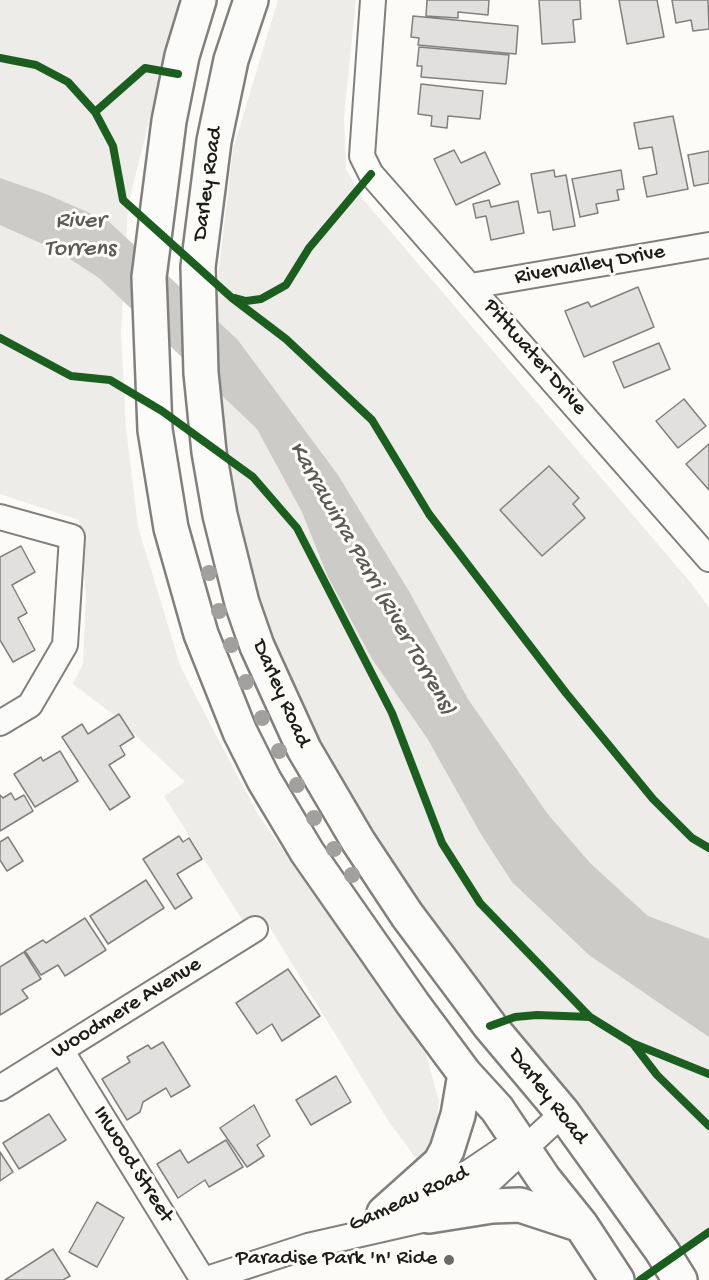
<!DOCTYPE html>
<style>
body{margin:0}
canvas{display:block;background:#fcfbf8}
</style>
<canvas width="709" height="1280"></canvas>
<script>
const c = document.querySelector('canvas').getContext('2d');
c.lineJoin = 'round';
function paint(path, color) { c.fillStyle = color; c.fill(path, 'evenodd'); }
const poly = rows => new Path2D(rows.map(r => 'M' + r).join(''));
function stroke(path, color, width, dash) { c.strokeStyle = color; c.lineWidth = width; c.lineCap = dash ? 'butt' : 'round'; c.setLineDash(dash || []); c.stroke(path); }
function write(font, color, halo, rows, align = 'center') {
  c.font = font + ' "Gochi Hand",sans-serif'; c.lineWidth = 6; c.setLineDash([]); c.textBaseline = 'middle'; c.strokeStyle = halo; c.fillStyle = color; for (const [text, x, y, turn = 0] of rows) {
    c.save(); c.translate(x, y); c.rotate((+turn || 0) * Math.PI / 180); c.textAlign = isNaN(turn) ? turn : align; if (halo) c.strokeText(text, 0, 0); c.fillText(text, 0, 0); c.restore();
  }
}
const green = poly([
 [0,0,180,0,128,205,121,334,126,428,138,527,181,668,257,813,426,1054,439,1101,435,1141,420,1164,389,1122,272,931,260,916,243,921,164,796,185,782,114,715,73,684,83,664,86,595,79,520,0,494],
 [278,0,356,0,344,117,346,169,362,198,691,583,709,608,709,1229,678,1255,548,1072,426,911,326,760,261,613,228,482,216,334,219,269,233,149]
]);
const water = poly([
 [0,178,46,194,108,221,237,339,338,475,410,593,468,699,547,813,590,863,648,916,709,939,709,1037,589,955,512,882,481,834,427,738,372,659,328,577,302,512,257,429,99,278,56,250,0,225]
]);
const building = poly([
 [427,0,489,0,488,15,458,12,458,18,426,16,427,0],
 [539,0,580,0,581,19,573,20,575,42,542,44,539,0],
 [619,0,657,0,664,37,627,44,619,0],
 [672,0,708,0,709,29,693,31,691,20,676,23,672,0],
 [413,16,518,26,516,54,418,45,419,38,411,37,413,16],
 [419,47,509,55,506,84,421,77,422,66,417,66,419,47],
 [421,84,483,91,480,119,448,116,447,128,431,126,432,116,418,114,421,84],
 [673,116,688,189,647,197,643,177,657,174,652,147,639,149,634,123,673,116],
 [454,150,461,163,485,152,500,184,456,205,434,159,454,150],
 [709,151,709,183,694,186,688,155,709,151],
 [554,170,555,177,566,175,575,226,553,230,550,211,538,213,531,174,554,170],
 [621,170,624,189,617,190,619,200,596,204,598,213,580,217,572,179,621,170],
 [489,200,491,207,518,201,524,233,491,240,486,216,476,218,473,204,489,200],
 [638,287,654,327,584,357,565,311,588,302,591,307,638,287],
 [659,343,670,369,624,388,613,362,659,343],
 [684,399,706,426,678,448,656,421,684,399],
 [709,444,709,490,686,464,709,444],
 [549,466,579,498,573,504,585,518,542,556,500,510,549,466],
 [21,546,35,572,12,585,27,613,18,618,35,650,13,662,0,640,0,557,21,546],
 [119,714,134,737,120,746,125,755,109,765,130,797,110,810,62,737,82,724,88,734,119,714],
 [60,751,78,781,35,807,14,774,41,757,43,761,60,751],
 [11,793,15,800,24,795,33,811,0,831,0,795,3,798,11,793],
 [179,836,183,842,189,838,202,859,177,874,192,898,175,909,143,859,179,836],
 [8,837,23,861,7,871,0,860,0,842,8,837],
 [146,880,164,908,108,944,90,916,146,880],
 [85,918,106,950,65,976,58,965,41,975,25,951,43,940,46,943,85,918],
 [24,952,41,979,22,990,28,998,0,1015,0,967,24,952],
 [288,969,320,1016,282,1041,272,1024,257,1034,236,1003,288,969],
 [163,1042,190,1086,171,1097,166,1088,143,1102,140,1112,127,1120,102,1079,130,1062,127,1057,148,1045,151,1049,163,1042],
 [336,1076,351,1102,311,1125,296,1100,336,1076],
 [254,1105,270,1136,257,1145,264,1156,247,1167,220,1128,254,1105],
 [49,1114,66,1140,19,1169,3,1143,49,1114],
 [226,1140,243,1167,209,1187,205,1180,178,1198,157,1164,180,1150,188,1163,226,1140],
 [0,1152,13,1172,0,1181,0,1152],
 [97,1202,124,1218,97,1267,69,1252,97,1202],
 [53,1249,70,1276,63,1280,5,1280,53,1249]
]);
const minor = poly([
 [373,0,362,156,371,174,709,559],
 [471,286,709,245],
 [0,517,72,537,65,645,30,705,0,723],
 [61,1050,203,1280],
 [0,1088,255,929],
 [401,1206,450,1185,514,1142],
 [204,1280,308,1246,422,1220,446,1209,491,1180,563,1113]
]);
const secondary = poly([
 [199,0,182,56,169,121,149,277,155,430,171,528,201,634,240,732,264,780,307,852,413,1004,465,1074,497,1109,544,1179,581,1225,617,1280],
 [251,0,231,60,214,141,198,267,201,373,209,452,220,515,242,603,257,646,304,749,358,841,407,915,490,1026,563,1113,662,1251,680,1280],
 [384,1213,440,1163,447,1150,458,1115,465,1074],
 [429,1216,492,1206,520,1205,581,1225]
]);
const cycleway = poly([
 [0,58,36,65,68,82,95,112,113,146,123,200,232,298,286,339,372,420,429,514,566,693,653,799,692,838,709,848],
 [95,112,145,68,178,74],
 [235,298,246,301,261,299,286,285,309,248,371,174],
 [0,338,71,376,110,380,162,411,253,477,297,528,392,713,442,843,480,903,590,1017,632,1043,709,1074],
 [490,1026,515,1017,537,1015,590,1017],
 [634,1045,657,1075,709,1126],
 [640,1280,709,1232]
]);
const trees = [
 [209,573],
 [219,611],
 [231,645],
 [246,682],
 [262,718],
 [279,751],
 [297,785],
 [314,818],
 [334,849],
 [352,875]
];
const markers = [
 [449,1260,6,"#6a6a69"]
];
const streetNames = [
 ["Darley Road",209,184,-82],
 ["Rivervalley Drive",590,266,-10],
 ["Pittwater Drive",534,358,49],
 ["Darley Road",280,694,66],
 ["Woodmere Avenue",127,1009,-32],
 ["Darley Road",547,1097,52],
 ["Inwood Street",132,1165,58],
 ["Gameau Road",409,1200,-25]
];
const poiNames = [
 ["Paradise Park 'n' Ride",437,1260]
];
const waterNames = [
 ["River",80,222],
 ["Torrens",80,250],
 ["Karrawirra Parri (River Torrens)",371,579,60]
];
paint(green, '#edece8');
paint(water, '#cccbc7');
paint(building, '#e1e0de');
stroke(building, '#81807f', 1.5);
stroke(minor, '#81807f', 28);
stroke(secondary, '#81807f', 38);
stroke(minor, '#fbfbf9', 24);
stroke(secondary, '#fbfbf9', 33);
stroke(cycleway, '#1b5e20', 8);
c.fillStyle = '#a1a09e';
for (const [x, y] of trees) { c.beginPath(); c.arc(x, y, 8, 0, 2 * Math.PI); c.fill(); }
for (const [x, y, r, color] of markers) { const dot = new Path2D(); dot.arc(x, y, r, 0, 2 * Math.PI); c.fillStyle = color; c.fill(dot); stroke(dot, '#fdfcf7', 2); }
write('22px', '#1c1c1c', '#fdfcf7', streetNames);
write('22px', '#1c1c1c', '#fdfcf7', poiNames, 'right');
write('italic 24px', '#5a5a58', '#fdfcf7', waterNames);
</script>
